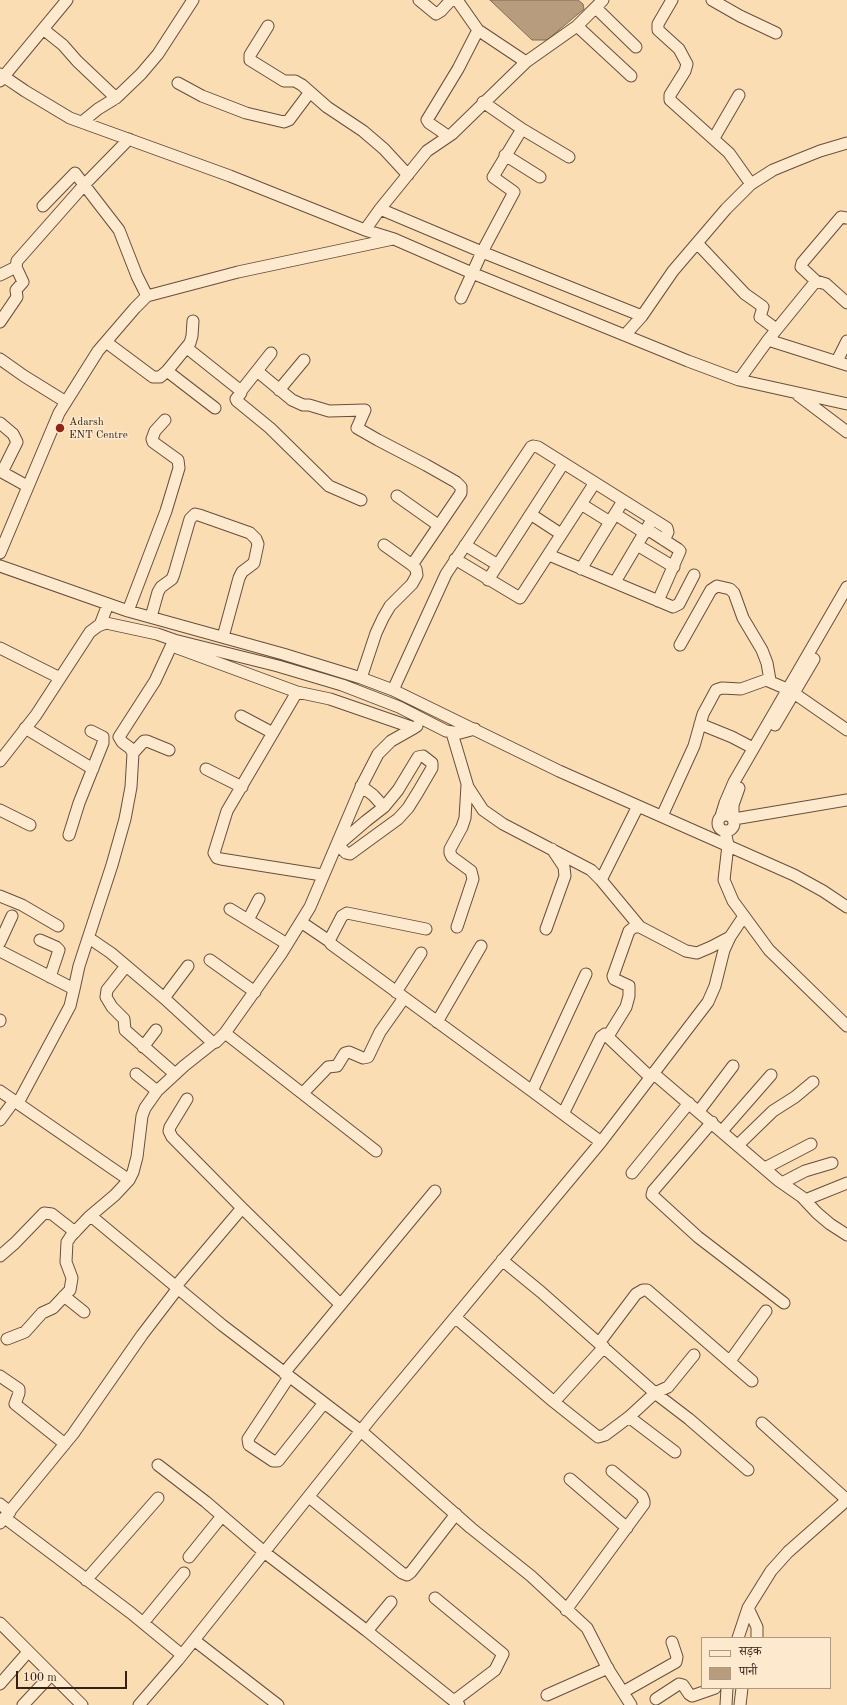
<!DOCTYPE html>
<meta charset="utf-8">
<style>
body{margin:0}
#map{position:relative;width:847px;height:1705px;overflow:hidden;background:#fbddb4;font-family:"Old Standard TT","Noto Serif Devanagari",serif}
canvas{display:block}
.legend{position:absolute;left:701px;top:1637px;width:130px;height:52px;box-sizing:border-box;background:#fce9ce;border:1px solid #ac9984;margin:0;padding:5px 7px;list-style:none;font-size:12px;color:#342016}
.legend li{display:flex;align-items:center;gap:8px;height:20px}
.legend b{width:20px;border:1px solid #ac9984}
.scale{position:absolute;left:16px;top:1671px;width:111px;height:18px;box-sizing:border-box;border:2px solid #342016;border-top:0;padding-left:5px;font-size:12px;line-height:14px;white-space:nowrap;color:#342016;-webkit-text-stroke:3px #fce9ce;paint-order:stroke}
</style>
<div id="map">
<canvas width="847" height="1705"></canvas>
<ul class="legend">
<li><b style="height:5px;background:#fce9ce"></b>सड़क</li>
<li><b style="height:11px;background:#b79d7e"></b>पानी</li>
</ul>
<div class="scale">100 m</div>
</div>
<script>
const c = document.querySelector('canvas').getContext('2d');
c.lineJoin = 'round';
function paint(path, color) { c.fillStyle = color; c.fill(path, 'evenodd'); }
const poly = rows => new Path2D(rows.map(r => 'M' + r).join(''));
function stroke(path, color, width, dash) { c.strokeStyle = color; c.lineWidth = width; c.lineCap = dash ? 'butt' : 'round'; c.setLineDash(dash || []); c.stroke(path); }
function write(font, color, halo, rows, align = 'center') {
  c.font = font + ' "Old Standard TT",serif'; c.lineWidth = 3; c.setLineDash([]); c.textBaseline = 'middle'; c.strokeStyle = halo; c.fillStyle = color; for (const [text, x, y, turn = 0] of rows) {
    c.save(); c.translate(x, y); c.rotate((+turn || 0) * Math.PI / 180); c.textAlign = isNaN(turn) ? turn : align; if (halo) c.strokeText(text, 0, 0); c.fillText(text, 0, 0); c.restore();
  }
}
const water = poly([
 [490,0,578,0,583,4,584,9,547,40,532,40,490,0]
]);
const minor = poly([
 [419,0,436,14,441,11,451,0],
 [457,0,478,30,526,62],
 [672,0,658,24,658,30,679,49,687,64,685,71,670,95,670,100,729,153,751,184],
 [712,0,740,16,776,33],
 [596,8,636,47],
 [268,26,250,55,250,60,284,81,295,81,302,85,327,107,363,131,384,149,408,175],
 [577,26,631,76],
 [43,29,63,45,77,61,116,98],
 [0,74,25,91,70,118,230,176,365,230,394,239,472,273,688,361,739,380,847,404],
 [0,81,67,0],
 [178,83,202,96,246,113,284,122,289,120,310,92],
 [483,102,522,129,493,177,514,192,482,252,642,316],
 [82,122,98,109,116,98,141,74,158,54,193,0],
 [522,129,569,157],
 [448,136,429,123,427,120,458,69,478,30],
 [714,138,739,95],
 [505,155,540,177],
 [43,206,75,173,119,230,137,276,147,296],
 [380,209,482,252,461,298],
 [365,230,380,209,427,151,452,134,526,62,577,26,603,0],
 [697,243,745,294,762,306,763,307,760,317,776,329],
 [0,275,16,267],
 [816,281,801,267,802,263,841,217,847,218],
 [0,322,17,297,16,290,23,282,16,267,17,261,85,184,129,139],
 [625,335,642,316,673,271,726,209,751,184,773,170,795,161,820,151,847,143],
 [768,340,847,365],
 [106,342,153,377,160,377,167,371,190,343,192,336,193,321],
 [187,348,241,391,241,393,236,399,237,401,270,428,329,486,361,500],
 [0,359,24,376,66,402],
 [837,361,847,341],
 [167,371,215,408],
 [257,371,292,400,303,405,309,405,329,411,365,410,357,428,378,440,426,465,456,482,461,487,461,493,412,565],
 [739,380,768,340,816,281,826,284,847,303],
 [279,390,304,360],
 [241,391,271,353],
 [798,395,847,432],
 [0,423,13,434,17,442,2,472],
 [0,471,27,486],
 [397,496,438,525],
 [581,504,610,522],
 [615,514,645,533],
 [532,515,561,534],
 [647,529,678,549,680,551,658,601],
 [465,545,498,565],
 [637,545,674,567],
 [0,553,59,413,98,351,135,308,147,296,238,272,393,239],
 [549,555,673,607,679,604,694,575],
 [455,559,520,598,594,484],
 [0,566,128,611,283,654,361,678,393,690,559,771,794,875,823,891,847,907],
 [581,569,623,501],
 [488,580,563,464],
 [615,582,650,523],
 [128,611,166,511,179,468,178,460,153,442,152,439,155,431,165,420],
 [151,617,158,592,161,587,172,579,174,574,190,519,195,514,199,515,250,533,256,539,258,544,254,563,242,572,239,578,223,637],
 [100,625,108,604],
 [680,645,711,590,717,586,730,589,734,593,743,618,762,650,767,663,770,680],
 [172,646,297,692],
 [0,648,60,678],
 [361,678,376,633,383,618,390,606,412,584,417,575,416,569,412,565,384,545],
 [788,689,847,730],
 [393,690,446,574,531,447,533,446,538,447,667,528,668,532,664,540],
 [241,716,273,733],
 [700,724,732,737,753,748],
 [775,725,814,659],
 [25,728,93,769],
 [452,733,468,787,483,810,503,824,591,870,601,880,640,927],
 [133,753,144,741,147,741,169,750],
 [0,761,36,715,90,632,98,626,106,623,157,634,174,640,278,666,342,685,399,707,446,731,460,733,475,729],
 [206,769,242,787],
 [361,786,373,795,384,807],
 [0,810,30,825],
 '718 823a8 8 0 1 1 16 0a8 8 0 1 1-16 0Z',
 [662,816,694,746,703,714,716,690,722,688,741,689,766,680,787,689],
 [721,816,725,803,734,782,847,587],
 [733,817,733,805,739,788],
 [734,819,847,800],
 [725,831,728,845,724,880,733,901,769,950,847,1026],
 [69,835,79,803,103,743,103,737,91,731],
 [336,846,338,845,366,821,384,807,398,790,418,757,423,756,432,763,432,768,418,792,408,808,398,819,350,854,346,853,338,845],
 [322,875,221,859,217,858,214,853,227,811,297,692,330,699,414,728,417,726],
 [601,880,638,806],
 [0,896,22,905,58,926],
 [230,909,287,944],
 [248,920,259,899],
 [301,922,329,941],
 [457,927,473,879,471,871,452,857,450,853,450,849,462,827,465,818,467,785],
 [426,929,347,913,342,916,329,941,331,944,532,1091],
 [546,929,565,876,564,867,552,849],
 [89,938,111,953,164,998,213,1043,216,1042,225,1033,281,954,310,907,362,785,378,754,391,741,414,728],
 [40,940,56,947,59,950,50,977],
 [0,942,12,916],
 [0,951,74,989,70,1006,18,1103],
 [210,960,255,992],
 [126,966,107,990,106,997,112,1007,124,1019,125,1030,175,1074],
 [586,974,532,1091,601,1142],
 [74,989,79,966,112,865,125,819,131,787,133,753,130,748,122,742,119,737,155,681,174,640],
 [396,992,421,953],
 [164,998,188,966],
 [0,1020,0,1021],
 [437,1022,481,946],
 [225,1033,376,1151],
 [143,1047,156,1030],
 [653,1073,779,1181,802,1197,817,1213,830,1224,847,1235],
 [136,1074,157,1091],
 [650,1077,609,1038,610,1033,626,1007,629,996,629,986,614,979,613,976,629,931,634,927,640,927,686,951,697,953,711,947,730,937],
 [0,1091,129,1180],
 [303,1093,328,1067,337,1066,345,1053,349,1052,363,1058,368,1057,380,1032,404,998],
 [187,1099,170,1127,169,1131,172,1137,242,1208,340,1304],
 [699,1111,733,1066],
 [563,1114,601,1037,605,1034,609,1035],
 [0,1120,14,1101],
 [712,1122,653,1191,652,1195,698,1237,784,1303],
 [722,1131,771,1075],
 [738,1145,773,1111,795,1097,813,1082],
 [765,1168,811,1144],
 [632,1173,689,1103],
 [782,1183,805,1171,832,1163],
 [805,1200,847,1183],
 [91,1216,222,1325,361,1431,471,1528,531,1576,587,1628,608,1669,631,1705],
 [0,1256,15,1243,44,1213,52,1214,75,1232],
 [502,1260,541,1292,655,1393,689,1419,748,1470],
 [176,1286,242,1208],
 [64,1296,84,1312],
 [456,1318,554,1402,598,1437,605,1435,629,1417,655,1393,668,1387,694,1355],
 [7,1339,25,1332,42,1313,53,1308,70,1290,72,1278,66,1262,67,1242,71,1236,89,1217,115,1195,129,1180,133,1172,137,1157,142,1116,145,1108,157,1091,184,1066,213,1043],
 [599,1343,636,1294,643,1290,647,1290,752,1381],
 [730,1361,766,1311],
 [284,1373,435,1191],
 [0,1376,19,1389,19,1393,15,1404,65,1444],
 [289,1377,248,1439,249,1445,273,1461,278,1461,324,1403],
 [554,1402,604,1347],
 [629,1417,675,1452],
 [762,1423,847,1500],
 [158,1465,206,1502,264,1552,367,1631],
 [570,1479,627,1528],
 [309,1497,402,1573,407,1575,411,1572,456,1514],
 [0,1504,10,1512],
 [5,1518,131,1613,182,1655],
 [0,1523,73,1434,142,1335,178,1288],
 [189,1557,222,1516],
 [86,1580,158,1498],
 [435,1598,503,1654,495,1670,454,1701,459,1705],
 [391,1602,367,1631,454,1701],
 [748,1608,757,1627,757,1638],
 [566,1610,644,1504,644,1501,642,1496,612,1471],
 [0,1623,82,1705],
 [143,1623,184,1573],
 [738,1638,748,1608,771,1571,788,1552,847,1500],
 [194,1640,278,1705],
 [0,1684,28,1652],
 [623,1692,676,1662,677,1657,672,1642],
 [547,1695,608,1668],
 [656,1699,679,1684,683,1685,689,1694,692,1696,715,1688],
 [23,1705,51,1675],
 [139,1705,178,1660,372,1417,601,1142,708,1002,715,986,724,950,730,937,744,916],
 [726,1705,727,1688],
 [740,1705,742,1688]
]);
const markers = [
 [60,428,5,"#8f2418"]
];
const poiNames = [
 ["Adarsh",69,422],
 ["ENT Centre",69,435]
];
paint(water, '#b79d7e');
stroke(water, '#836b54', 1);
stroke(minor, '#664f3e', 13);
stroke(minor, '#fce9ce', 11);
for (const [x, y, r, color] of markers) { const dot = new Path2D(); dot.arc(x, y, r, 0, 2 * Math.PI); c.fillStyle = color; c.fill(dot); stroke(dot, '#fce9ce', 1.5); }
write('11px', '#342016', '#fce9ce', poiNames, 'left');
</script>
